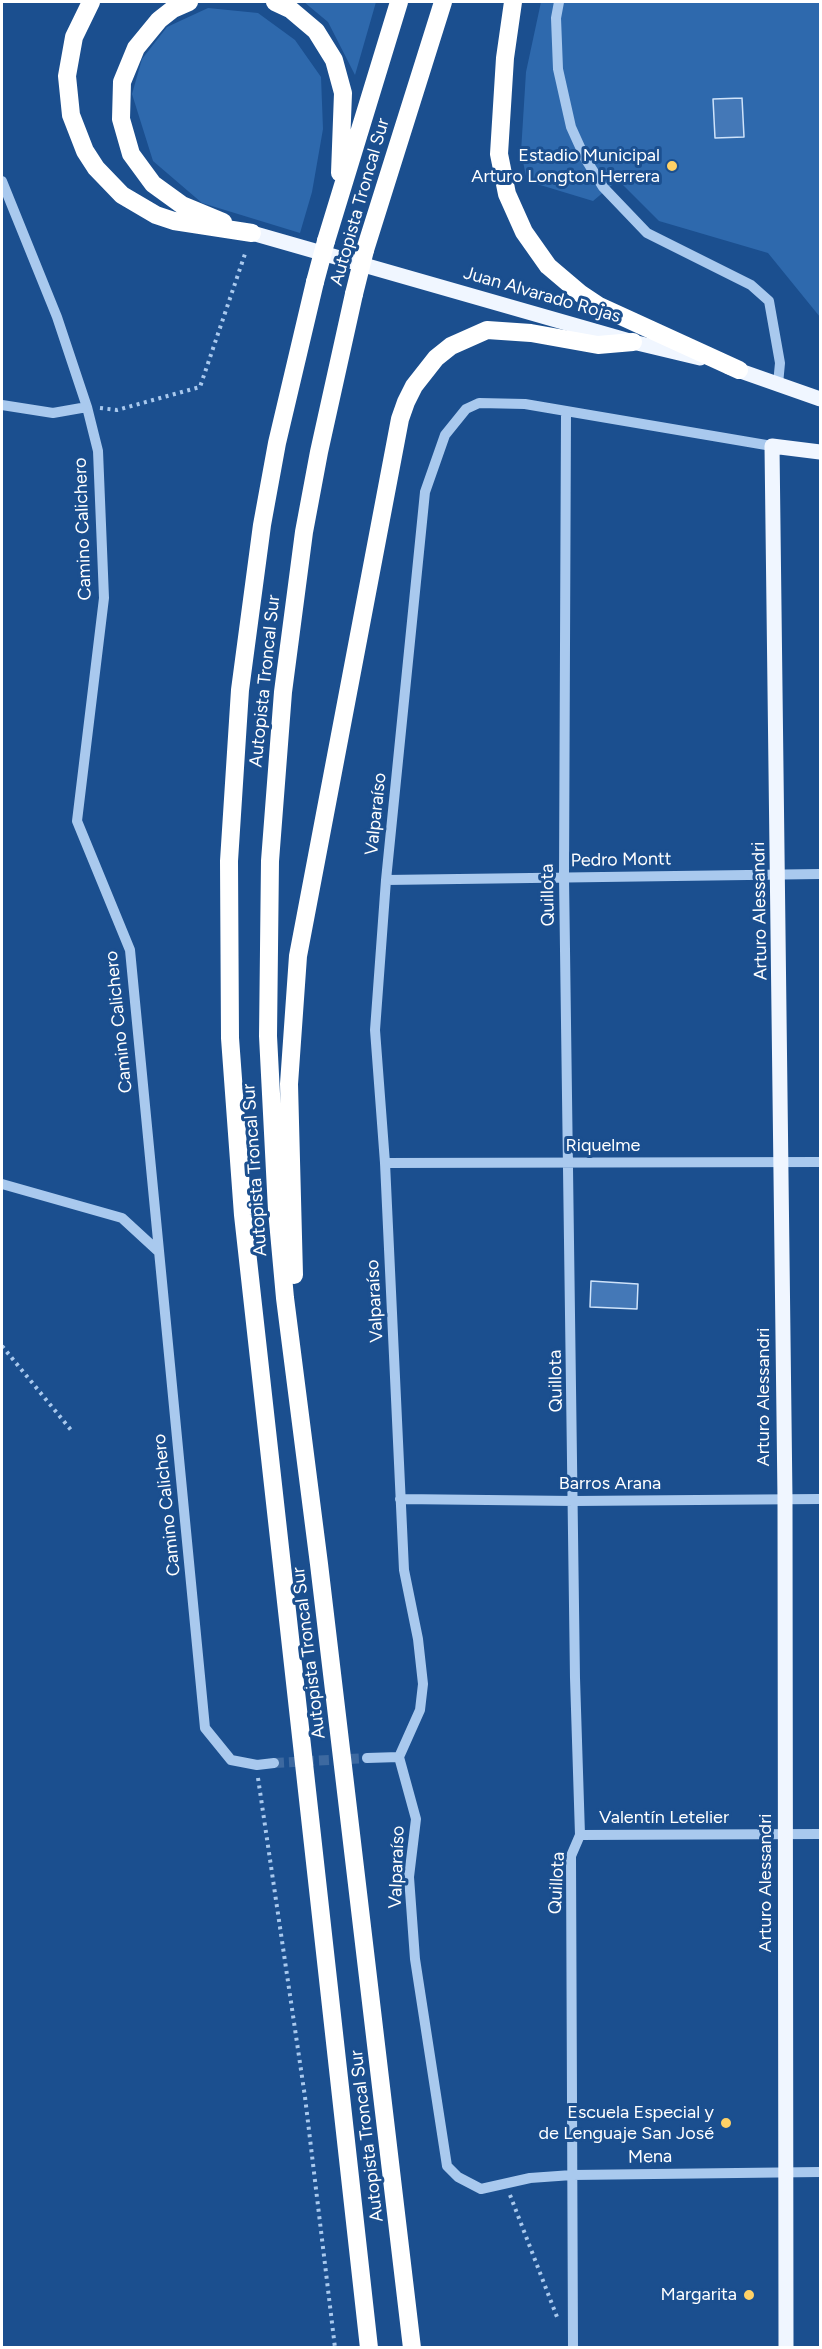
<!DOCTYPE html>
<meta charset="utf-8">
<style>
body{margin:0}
#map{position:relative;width:822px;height:2349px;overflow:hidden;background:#1b4f8f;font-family:Figtree,sans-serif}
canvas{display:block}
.frame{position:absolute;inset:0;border:3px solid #fff;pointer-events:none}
</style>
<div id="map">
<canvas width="822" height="2349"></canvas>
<div class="frame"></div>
</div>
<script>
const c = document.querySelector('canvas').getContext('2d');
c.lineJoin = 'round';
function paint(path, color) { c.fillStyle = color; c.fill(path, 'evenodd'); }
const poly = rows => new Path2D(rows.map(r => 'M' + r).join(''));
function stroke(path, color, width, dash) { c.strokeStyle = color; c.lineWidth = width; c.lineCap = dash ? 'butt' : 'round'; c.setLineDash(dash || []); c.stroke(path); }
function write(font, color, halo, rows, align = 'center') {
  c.font = font + ' Figtree,sans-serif'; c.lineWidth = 6; c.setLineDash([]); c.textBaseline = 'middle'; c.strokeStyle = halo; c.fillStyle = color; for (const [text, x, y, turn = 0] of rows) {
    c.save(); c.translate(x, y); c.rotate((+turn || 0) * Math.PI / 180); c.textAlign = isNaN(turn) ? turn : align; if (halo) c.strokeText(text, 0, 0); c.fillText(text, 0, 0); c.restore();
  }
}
const green = poly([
 [304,2,376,2,355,75,328,22],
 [541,2,820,2,820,317,768,253,659,221,618,180,593,201,527,181,521,152,526,72],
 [208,8,258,13,295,40,321,77,323,129,312,192,300,233,202,203,153,161,132,94,142,59,167,27]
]);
const building = poly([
 [742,98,744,137,715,138,713,99,742,98],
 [591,1281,638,1284,637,1309,590,1307,591,1281]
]);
const minorTunnel = poly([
 [274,1763,367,1758]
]);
const path = poly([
 [100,408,117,410,200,387,246,251],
 [2,1346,71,1430],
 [258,1778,305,2097,335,2348],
 [510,2195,557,2317]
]);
const minor = poly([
 [559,2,556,18,558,69,571,127,585,158,603,187,647,233,751,285,769,301,780,363,778,384],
 [2,181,57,317,87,407,98,451,104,598,77,821,130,950,205,1728,231,1760,257,1765,274,1763],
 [2,405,53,413,87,407],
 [566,413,564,877,575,1678,580,1835,571,1856,573,2348],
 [772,446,525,404,479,403,466,409,445,435,425,492,386,880,375,1030,385,1163,404,1570,418,1639,423,1684,420,1710,399,1757,416,1819,409,1877,415,1959,447,2166,458,2177,481,2189,530,2178,572,2175,820,2172],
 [386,880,820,874],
 [385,1163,820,1162],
 [2,1184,122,1218,159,1252],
 [400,1499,574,1501,820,1499],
 [367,1758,399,1757],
 [580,1835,820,1834]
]);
const major = poly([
 [252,233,633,342,700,358],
 [729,367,820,399],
 [786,2348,785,1499,772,446,820,452]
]);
const highway = poly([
 [91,2,74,37,67,76,71,115,85,151,96,168,122,195,156,215,174,221,252,233],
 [189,2,173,9,159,20,136,48,122,82,121,119,131,154,153,184,182,205,223,222],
 [275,2,290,9,316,31,334,60,343,93,340,173],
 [513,2,505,58,499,154,507,194,524,232,548,266,581,294,599,306,739,370],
 [326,241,399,2],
 [365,250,443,2],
 [315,282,277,443,262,525,240,690,229,861,230,1038,243,1215,369,2348],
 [354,294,319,452,304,532,283,692,270,861,268,1036,277,1210,285,1298,319,1564,412,2348],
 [294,1275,289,1084,298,956,400,419,406,402,414,386,436,358,451,346,487,330,531,333,598,345,633,342]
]);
const highwayBridge = poly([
 [315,282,326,241],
 [354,294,365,250]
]);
const markers = [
 [672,166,6,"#ffd166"],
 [726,2123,6,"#ffd166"],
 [749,2295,6,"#ffd166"]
];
const poiNames = [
 ["Estadio Municipal",660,156],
 ["Arturo Longton Herrera",660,177],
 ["Escuela Especial y",714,2113],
 ["de Lenguaje San José",714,2134],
 ["Margarita",737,2295]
];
const streetNames = [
 ["Autopista Troncal Sur",360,202,-74],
 ["Juan Alvarado Rojas",542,295,16],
 ["Camino Calichero",83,529,-92],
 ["Autopista Troncal Sur",265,681,-84],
 ["Valparaíso",376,814,-84],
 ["Pedro Montt",621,860,-1],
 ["Quillota",548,895,-91],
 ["Arturo Alessandri",760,911,-91],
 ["Camino Calichero",119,1022,-96],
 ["Riquelme",603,1146],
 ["Autopista Troncal Sur",255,1170,-94],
 ["Valparaíso",375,1301,-93],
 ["Quillota",556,1381,-91],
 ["Arturo Alessandri",764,1397,-90],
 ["Barros Arana",610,1484],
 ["Camino Calichero",167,1505,-96],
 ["Autopista Troncal Sur",309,1653,-97],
 ["Valentín Letelier",664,1818],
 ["Valparaíso",397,1867,-88],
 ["Quillota",557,1883,-87],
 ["Arturo Alessandri",766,1883,-90],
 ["Autopista Troncal Sur",367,2136,-97],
 ["Mena",650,2157,-1]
];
paint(green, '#2e69ad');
paint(building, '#4478b7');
stroke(building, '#cfe3fa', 1.5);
stroke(minorTunnel, '#3d69a0', 10, [10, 5]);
stroke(path, '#a9c9ee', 4, [3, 4.5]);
stroke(minor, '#a9c9ee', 10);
stroke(major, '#f0f6ff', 15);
stroke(highway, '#fff', 18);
stroke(highwayBridge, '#fff', 18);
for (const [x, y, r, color] of markers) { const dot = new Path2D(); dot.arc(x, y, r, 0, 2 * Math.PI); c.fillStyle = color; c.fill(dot); stroke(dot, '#1b4f8f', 2); }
write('18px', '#fff', '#1b4f8f', poiNames, 'right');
write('18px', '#fff', '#1b4f8f', streetNames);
</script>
